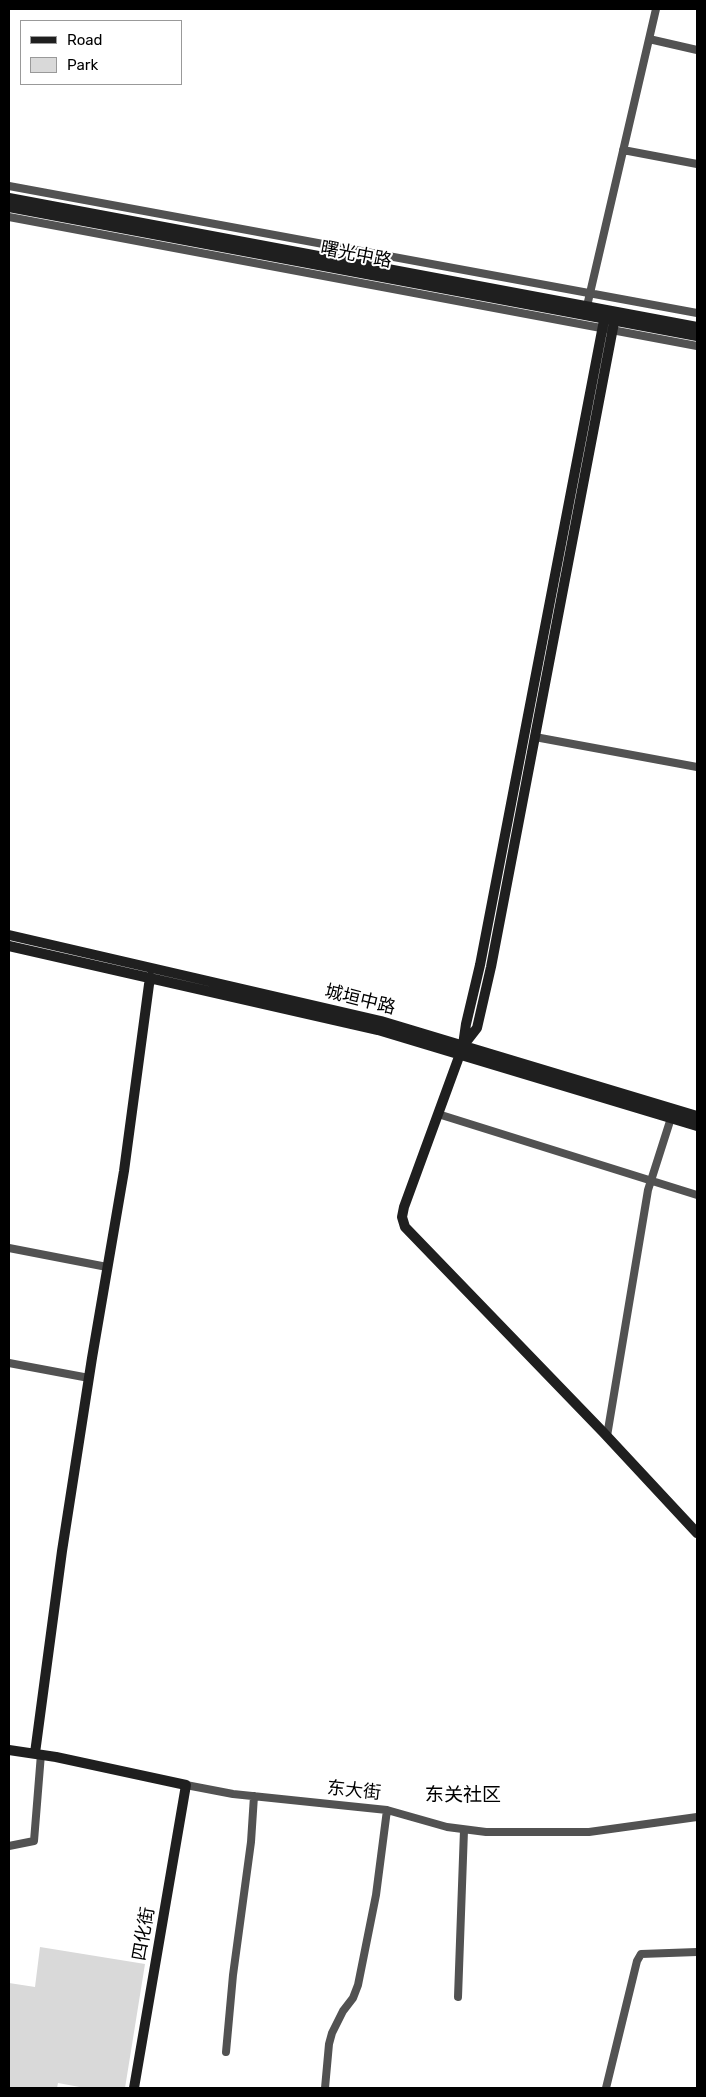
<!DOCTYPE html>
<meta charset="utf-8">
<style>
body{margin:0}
#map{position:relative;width:706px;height:2097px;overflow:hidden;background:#fff;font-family:Rubik,sans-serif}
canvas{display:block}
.frame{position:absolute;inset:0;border:10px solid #000;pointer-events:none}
.legend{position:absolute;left:20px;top:20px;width:162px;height:65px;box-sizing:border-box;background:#fff;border:1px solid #999;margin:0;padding:6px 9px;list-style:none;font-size:15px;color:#000}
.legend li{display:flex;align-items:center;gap:10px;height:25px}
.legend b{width:25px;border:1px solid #999}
</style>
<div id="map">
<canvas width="706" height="2097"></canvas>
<div class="frame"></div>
<ul class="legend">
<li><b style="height:6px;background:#1f1f1f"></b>Road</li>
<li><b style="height:14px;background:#d9d9d9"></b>Park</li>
</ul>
</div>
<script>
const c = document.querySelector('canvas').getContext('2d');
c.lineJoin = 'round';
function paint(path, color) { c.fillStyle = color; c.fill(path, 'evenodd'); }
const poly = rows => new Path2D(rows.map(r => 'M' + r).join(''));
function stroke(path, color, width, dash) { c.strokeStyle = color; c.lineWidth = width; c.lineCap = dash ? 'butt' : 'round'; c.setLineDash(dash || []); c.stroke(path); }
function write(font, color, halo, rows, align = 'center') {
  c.font = font + ' Rubik,"Noto Sans SC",sans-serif'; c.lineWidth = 4; c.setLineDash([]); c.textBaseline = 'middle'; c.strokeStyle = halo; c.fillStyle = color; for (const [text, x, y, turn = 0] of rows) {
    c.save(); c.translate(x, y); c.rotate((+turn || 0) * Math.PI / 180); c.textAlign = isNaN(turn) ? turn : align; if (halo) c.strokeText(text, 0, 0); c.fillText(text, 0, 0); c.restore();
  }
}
const green = poly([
 [40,1947,145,1964,125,2088,85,2088,58,2083,57,2088,9,2088,9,1983,35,1987]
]);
const street = poly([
 [649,39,697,50],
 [623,150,697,164],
 [9,186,697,313],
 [9,217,697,346],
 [587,306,656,9],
 [535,737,697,767],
 [438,1114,697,1195],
 [9,1248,107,1267],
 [9,1363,89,1378],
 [607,1436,648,1190,671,1118],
 [186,1785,233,1794,387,1810,447,1827,486,1832,589,1832,697,1817],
 [9,1846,34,1841,41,1754],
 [458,1997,464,1830],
 [226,2052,233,1975,251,1842,254,1796],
 [325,2088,329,2044,332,2033,343,2011,353,1998,358,1985,376,1895,387,1810],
 [606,2088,637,1961,641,1954,697,1952]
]);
const secondary = poly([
 [9,198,697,327],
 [9,207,697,336],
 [616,312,491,967,477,1028,463,1046,460,1054,404,1207,402,1217,405,1227,603,1432,697,1533],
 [9,935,381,1021,697,1116],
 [9,946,378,1030,697,1126],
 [463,1045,466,1024,480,965,606,310],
 [9,1750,56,1757,186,1785,134,2088],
 [35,1753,62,1551,92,1358,124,1171,150,977]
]);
const streetNames = [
 ["曙光中路",356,255,11],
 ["城垣中路",360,1000,14],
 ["东大街",354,1791,6],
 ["四化街",144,1934,-80]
];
const neighbourhoodNames = [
 ["东关社区",463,1796]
];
paint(green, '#d9d9d9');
stroke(street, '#525252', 8);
stroke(secondary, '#1f1f1f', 10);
write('18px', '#000', '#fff', streetNames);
write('19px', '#000', '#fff', neighbourhoodNames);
</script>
